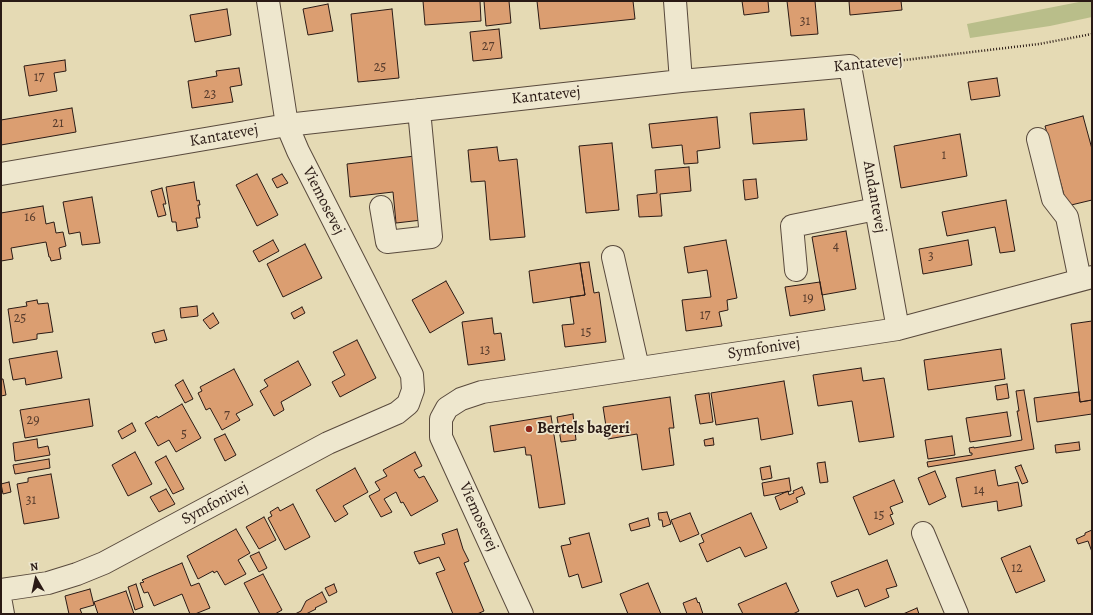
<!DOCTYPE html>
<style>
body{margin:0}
#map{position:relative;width:1093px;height:615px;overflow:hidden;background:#e5dab4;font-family:Alegreya,serif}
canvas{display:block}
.frame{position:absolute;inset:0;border:2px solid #2a1a15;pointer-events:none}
.north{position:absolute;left:16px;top:559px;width:40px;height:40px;-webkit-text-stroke:3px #eee7ce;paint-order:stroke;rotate:351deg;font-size:11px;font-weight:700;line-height:16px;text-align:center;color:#2a1a15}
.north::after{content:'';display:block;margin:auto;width:14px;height:18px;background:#2a1a15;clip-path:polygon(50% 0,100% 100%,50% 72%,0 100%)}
</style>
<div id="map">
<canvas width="1093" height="615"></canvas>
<div class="frame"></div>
<div class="north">N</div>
</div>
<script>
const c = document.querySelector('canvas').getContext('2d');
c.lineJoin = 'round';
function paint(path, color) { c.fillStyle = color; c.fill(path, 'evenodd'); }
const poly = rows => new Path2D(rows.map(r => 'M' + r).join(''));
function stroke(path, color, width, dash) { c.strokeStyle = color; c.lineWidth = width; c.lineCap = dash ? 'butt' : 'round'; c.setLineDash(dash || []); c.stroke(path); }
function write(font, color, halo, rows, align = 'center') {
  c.font = font + ' Alegreya,serif'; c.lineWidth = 3.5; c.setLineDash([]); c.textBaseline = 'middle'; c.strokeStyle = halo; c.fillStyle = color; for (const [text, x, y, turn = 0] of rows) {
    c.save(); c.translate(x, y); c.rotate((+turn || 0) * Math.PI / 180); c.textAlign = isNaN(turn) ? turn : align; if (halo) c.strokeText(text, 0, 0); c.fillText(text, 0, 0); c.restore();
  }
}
const green = poly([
 [1084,1,1092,1,1092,17,1050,26,970,38,967,24]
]);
const building = poly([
 [423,1,480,1,481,21,425,25,423,1],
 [484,1,509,1,511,23,486,26,484,1],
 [537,1,633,1,635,19,540,29,537,1],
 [742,1,768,1,769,12,744,15,742,1],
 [787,1,815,1,818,34,791,36,787,1],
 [849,1,901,1,902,10,850,15,849,1],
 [328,4,333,31,308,35,303,9,328,4],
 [227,9,231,35,195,42,190,15,227,9],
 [392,9,399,78,358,82,351,14,392,9],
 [499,29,502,58,473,61,470,32,499,29],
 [65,60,66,71,54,73,57,91,29,96,24,66,65,60],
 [239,68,242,85,230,87,233,102,192,108,188,81,217,76,216,71,239,68],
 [997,78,1000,96,971,100,968,82,997,78],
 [72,108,76,132,1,145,1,120,72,108],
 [804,109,807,140,753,144,750,113,804,109],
 [1083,116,1092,149,1092,200,1067,206,1045,126,1083,116],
 [717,117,720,148,697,151,698,163,684,164,682,145,652,148,649,124,717,117],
 [960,134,967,176,901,188,894,146,960,134],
 [612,143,619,210,586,213,579,146,612,143],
 [497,147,499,161,517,159,525,237,490,240,485,181,471,182,468,150,497,147],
 [415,156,422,220,396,223,393,192,350,197,347,164,415,156],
 [689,167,691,191,660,194,662,216,639,217,637,195,657,193,655,170,689,167],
 [257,174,278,215,257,226,236,185,257,174],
 [282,174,288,183,277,188,272,179,282,174],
 [756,179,758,198,745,200,743,180,756,179],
 [194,182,197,201,199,200,200,205,198,205,200,218,196,218,198,227,177,231,176,222,172,222,166,187,194,182],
 [162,188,166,204,163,204,166,215,158,217,151,191,162,188],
 [92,197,100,243,82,245,80,232,69,234,63,202,92,197],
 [1006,200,1015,251,1000,253,995,227,947,236,942,212,1006,200],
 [43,206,46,224,54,222,56,233,63,232,66,246,59,248,61,259,51,261,50,257,49,257,46,242,11,248,13,259,1,261,1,213,43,206],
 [846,231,856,289,822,295,812,237,846,231],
 [273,240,279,251,259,262,253,251,273,240],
 [726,240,737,298,727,300,728,310,719,312,722,326,686,331,682,300,711,297,707,270,688,273,684,247,726,240],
 [968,240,972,265,923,274,919,249,968,240],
 [305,244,322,278,283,297,267,264,305,244],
 [589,262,594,293,599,292,606,342,565,347,562,325,574,324,570,297,585,295,580,263,589,262],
 [580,263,585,295,533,303,529,271,580,263],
 [446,281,464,313,430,333,412,300,446,281],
 [820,282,825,310,790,316,785,287,820,282],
 [37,300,38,304,48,303,53,332,37,334,37,339,13,343,8,309,27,306,26,302,37,300],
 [197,306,198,316,181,318,180,308,197,306],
 [302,307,305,313,294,319,291,313,302,307],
 [213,313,219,323,210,329,203,320,213,313],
 [492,318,494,334,501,333,505,360,468,365,462,322,492,318],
 [1092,321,1092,400,1080,402,1071,324,1092,321],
 [164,330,167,340,155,343,152,333,164,330],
 [357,340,376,378,340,397,332,382,345,375,333,352,357,340],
 [1001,349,1005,379,928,390,924,360,1001,349],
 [57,351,62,378,26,385,25,378,13,380,9,359,57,351],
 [298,361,311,385,281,402,284,410,274,416,260,391,268,386,264,380,298,361],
 [861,368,863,381,884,378,894,437,859,442,852,401,818,406,813,375,861,368],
 [234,369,253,405,236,414,240,420,222,430,210,408,206,410,198,393,202,391,200,387,234,369],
 [1,379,3,379,6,395,1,396,1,379],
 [183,380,193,399,185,403,175,385,183,380],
 [784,381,793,434,761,440,758,418,716,425,711,393,784,381],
 [1007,384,1009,398,997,400,995,386,1007,384],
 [1024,390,1034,449,928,467,927,462,972,455,972,453,970,453,969,448,974,447,974,448,1022,440,1017,411,1019,411,1016,391,1024,390],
 [1079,392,1080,402,1092,400,1092,414,1037,422,1034,398,1079,392],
 [709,393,713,422,700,424,695,395,709,393],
 [670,397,674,428,669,428,674,465,642,470,637,434,608,439,603,407,670,397],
 [89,399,93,426,25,438,20,410,89,399],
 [182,404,201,438,176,452,169,440,158,446,145,423,157,416,158,418,182,404],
 [1007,412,1011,436,970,442,966,418,1007,412],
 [573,414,576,440,561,442,557,417,573,414],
 [551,416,565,504,539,508,531,455,526,455,525,447,494,452,490,426,551,416],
 [132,423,136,431,122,439,118,431,132,423],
 [225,434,236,455,225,461,214,439,225,434],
 [952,436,955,455,928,459,925,440,952,436],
 [713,438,714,445,705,446,704,440,713,438],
 [37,439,38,448,48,446,50,455,15,461,13,443,37,439],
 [1079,442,1080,450,1056,453,1055,445,1079,442],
 [135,452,152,484,128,496,112,465,135,452],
 [415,452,422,466,414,470,419,478,424,476,438,501,411,516,403,502,401,503,396,492,384,499,392,512,381,517,369,496,380,490,375,482,387,476,383,470,415,452],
 [166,456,184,489,173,494,155,462,166,456],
 [49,459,50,468,15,474,13,465,49,459],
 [825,462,828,482,820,483,817,463,825,462],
 [1021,465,1028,482,1022,484,1015,467,1021,465],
 [770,466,772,478,762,480,760,468,770,466],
 [355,468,368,492,343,506,348,514,335,522,316,490,355,468],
 [995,470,998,486,1018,482,1022,506,998,511,997,501,962,507,956,478,995,470],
 [935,471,946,497,929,505,918,478,935,471],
 [51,474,59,518,24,524,17,484,28,482,28,478,51,474],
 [789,478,791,491,764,496,762,483,789,478],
 [894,480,903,502,890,507,893,514,890,515,894,524,869,535,853,497,894,480],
 [9,482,11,492,3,494,1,484,9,482],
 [802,487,805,494,796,498,798,502,780,510,775,497,788,491,789,495,794,493,793,491,802,487],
 [166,489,175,504,159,512,150,497,166,489],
 [293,504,310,537,285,550,268,518,272,516,270,512,278,507,280,511,293,504],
 [667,512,671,524,663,527,662,520,659,520,658,513,667,512],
 [690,513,699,534,680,542,671,520,690,513],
 [751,513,767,548,745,557,740,547,707,562,699,544,704,542,701,535,751,513],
 [264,517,276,540,259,549,246,527,264,517],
 [648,518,650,526,631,531,629,524,648,518],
 [236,529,250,553,238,560,246,574,225,585,217,571,214,573,213,571,198,579,187,556,236,529],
 [457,529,463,549,469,561,464,563,484,611,477,614,453,614,436,573,445,570,439,557,419,564,419,562,418,562,414,552,445,544,442,534,457,529],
 [1092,530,1092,552,1088,541,1078,544,1076,539,1085,535,1085,533,1092,530],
 [589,533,602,582,582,588,578,574,569,577,561,546,571,544,569,538,589,533],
 [1030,546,1045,581,1016,593,1001,558,1030,546],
 [259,552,267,568,259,572,250,556,259,552],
 [887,560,897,586,886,589,889,597,865,607,858,589,837,597,831,582,887,560],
 [182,563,191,586,199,583,210,608,195,614,190,614,182,594,154,606,148,592,144,593,140,583,144,582,142,580,182,563],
 [263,574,282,610,275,614,260,614,244,583,263,574],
 [648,583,661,614,628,614,620,594,648,583],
 [786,583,799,611,793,614,743,614,738,604,786,583],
 [136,584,143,607,135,610,128,587,136,584],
 [334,584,337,592,329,596,325,588,334,584],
 [90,589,94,605,80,609,82,614,69,614,65,596,90,589],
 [126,591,134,614,98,614,94,602,126,591],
 [322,592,327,602,315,608,316,609,306,614,295,614,301,611,306,601,322,592],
 [696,598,698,603,699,602,703,614,687,614,683,603,696,598],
 [917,608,919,614,903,614,917,608]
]);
const path = poly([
 [871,64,1039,44,1092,34]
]);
const minor = poly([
 [675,1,681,81],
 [1038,139,1053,199,1067,217,1080,280],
 [1,174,287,125,681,81,850,66,898,329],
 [381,207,387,242,431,237,419,110],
 [613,257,638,368],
 [796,270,792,226,876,209],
 [923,533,957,614],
 [1,590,48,583,77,574,104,563,328,443,397,413,408,404,413,390,412,375,298,151,287,125,268,1],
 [1,603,3,614],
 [522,614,441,437,441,419,447,408,461,399,482,392,898,329,1092,277]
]);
const markers = [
 [529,429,4,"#8f2418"]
];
const numberNames = [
 ["31",805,22],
 ["27",488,47],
 ["25",380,68],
 ["17",39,78],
 ["23",210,95],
 ["21",58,124],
 ["1",944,156],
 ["16",30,218],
 ["4",836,247],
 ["3",931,257],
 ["19",808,299],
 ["17",705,316],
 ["25",20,319],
 ["15",586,333],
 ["13",485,351],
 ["7",227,416],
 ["29",33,421],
 ["5",184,435],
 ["14",979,491],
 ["31",31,501],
 ["15",879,516],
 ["12",1017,569]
];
const streetNames = [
 ["Kantatevej",868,64,-6],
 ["Kantatevej",546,96,-6],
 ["Kantatevej",224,136,-10],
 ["Andantevej",874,197,80],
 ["Viemosevej",323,201,63],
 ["Symfonivej",764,349,-9],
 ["Symfonivej",215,504,-28],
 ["Viemosevej",478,517,66]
];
const poiNames = [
 ["Bertels bageri",537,429]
];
paint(green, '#b9be8a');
paint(building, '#db9e71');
stroke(building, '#2a1a15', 1);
stroke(minor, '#594a3d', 24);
stroke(path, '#2a1a15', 2.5, [1, 2]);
stroke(minor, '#eee7ce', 22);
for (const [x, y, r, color] of markers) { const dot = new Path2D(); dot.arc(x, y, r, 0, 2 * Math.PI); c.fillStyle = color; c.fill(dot); stroke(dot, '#eee7ce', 1.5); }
write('14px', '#563b2c', null, numberNames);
write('16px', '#2a1a15', '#eee7ce', streetNames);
write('bold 16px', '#2a1a15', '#eee7ce', poiNames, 'left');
</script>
